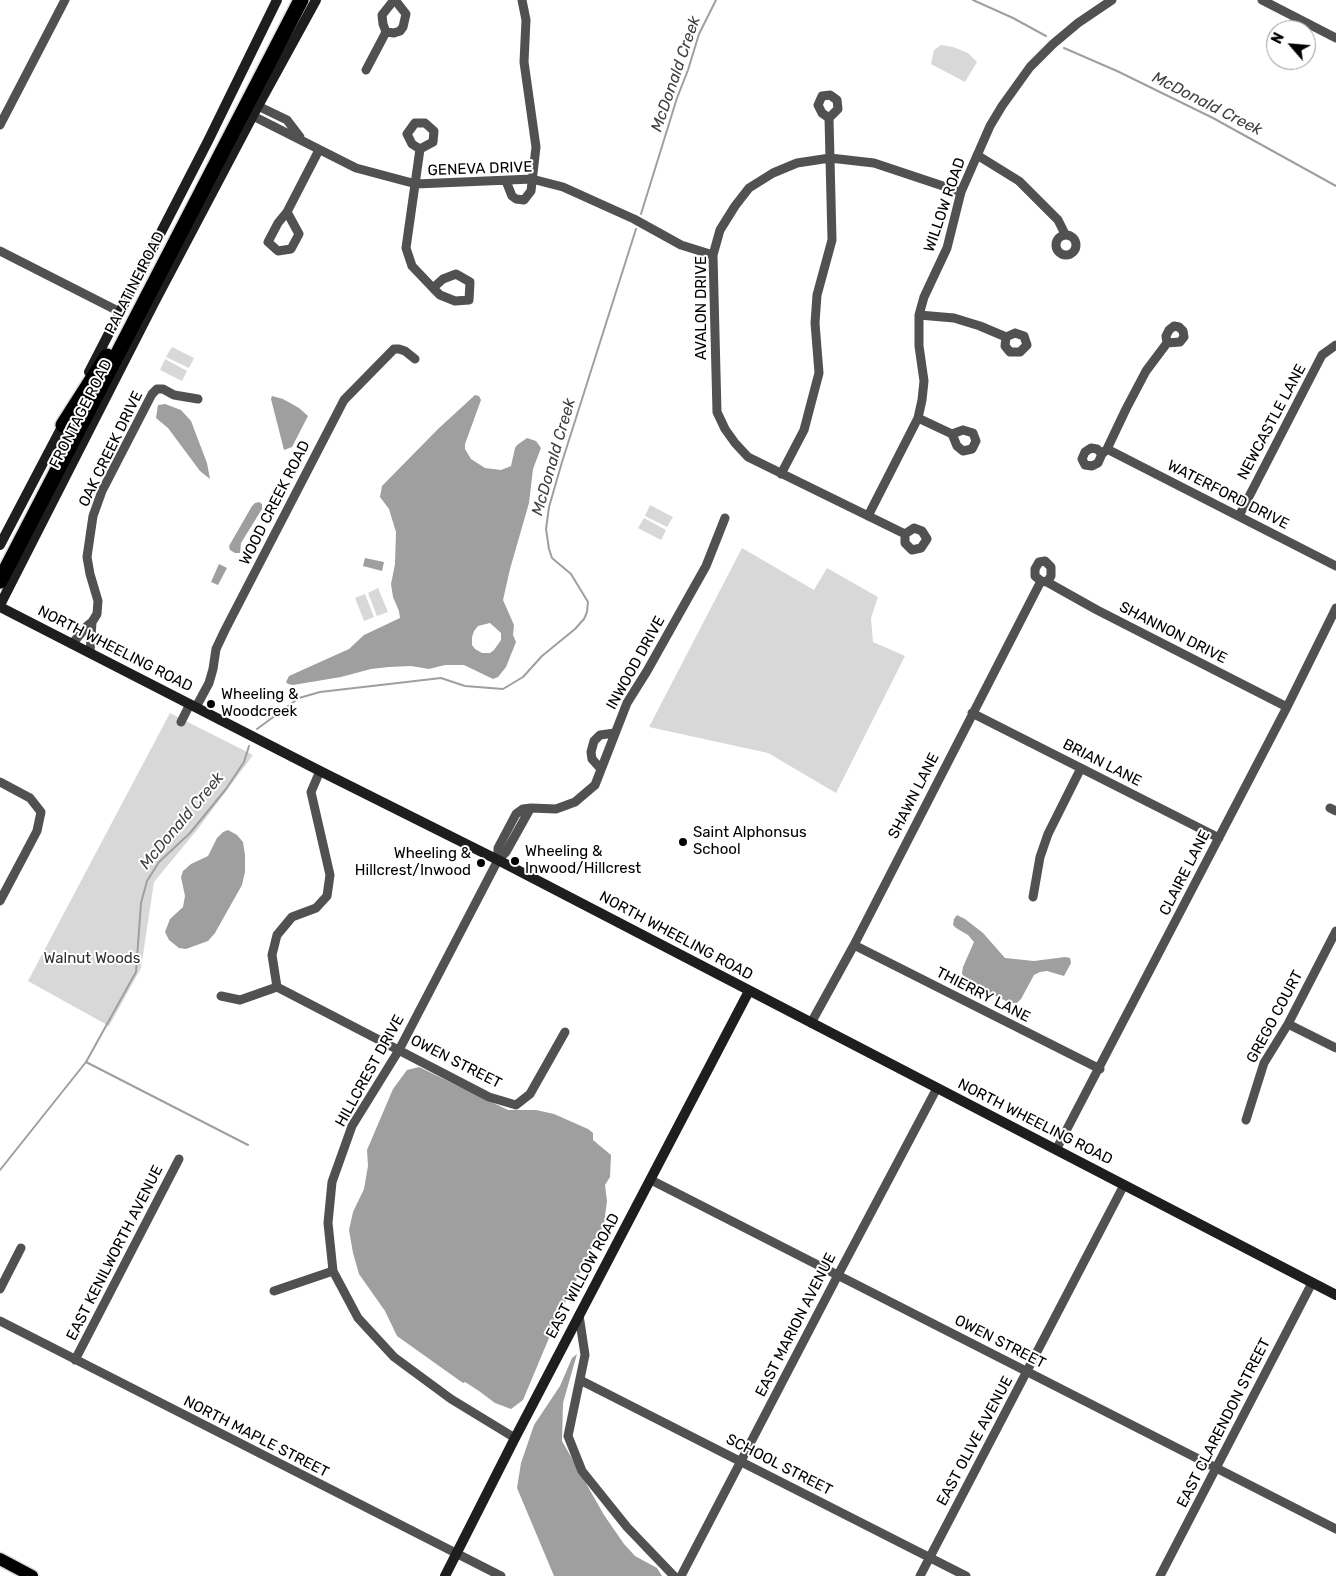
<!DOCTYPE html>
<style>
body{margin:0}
#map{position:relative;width:1336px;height:1576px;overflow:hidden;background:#fff;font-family:Rubik,sans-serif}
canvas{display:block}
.north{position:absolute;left:1266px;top:20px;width:50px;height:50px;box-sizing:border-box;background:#fff;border:1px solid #999;border-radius:50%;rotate:297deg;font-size:14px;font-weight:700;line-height:20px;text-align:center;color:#000}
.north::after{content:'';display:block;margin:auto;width:18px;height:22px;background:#000;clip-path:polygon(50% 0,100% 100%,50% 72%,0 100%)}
</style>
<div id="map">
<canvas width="1336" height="1576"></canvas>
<div class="north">N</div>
</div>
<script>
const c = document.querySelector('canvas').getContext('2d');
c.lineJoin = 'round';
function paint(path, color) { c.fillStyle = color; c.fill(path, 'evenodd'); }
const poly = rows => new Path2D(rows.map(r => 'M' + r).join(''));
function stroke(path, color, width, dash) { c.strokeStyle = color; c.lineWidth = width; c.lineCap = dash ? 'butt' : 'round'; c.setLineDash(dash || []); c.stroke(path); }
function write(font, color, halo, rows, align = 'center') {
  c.font = font + ' Rubik,sans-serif'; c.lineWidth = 4; c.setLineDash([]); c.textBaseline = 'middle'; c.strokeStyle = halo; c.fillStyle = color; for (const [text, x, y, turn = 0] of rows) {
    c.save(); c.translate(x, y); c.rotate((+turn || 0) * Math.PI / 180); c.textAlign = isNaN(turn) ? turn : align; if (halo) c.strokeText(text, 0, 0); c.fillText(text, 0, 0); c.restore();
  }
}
const green = poly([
 [941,45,953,47,968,53,977,62,965,82,931,64,934,50],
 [172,347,194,358,189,368,166,357],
 [165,359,187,371,182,381,160,370],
 [650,505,673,517,667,527,645,516],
 [644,518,666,530,661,540,638,528],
 [742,548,814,590,827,568,878,597,871,618,873,642,905,656,836,793,768,753,649,727],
 [378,588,388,612,377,616,368,593],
 [365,594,374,617,364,621,355,598],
 [170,713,253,755,197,830,154,882,141,968,109,1026,28,981]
]);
const water = poly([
 [475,395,479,396,481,400,465,444,465,449,471,459,485,468,501,470,511,466,515,448,517,445,527,438,536,441,541,448,533,469,529,503,510,569,503,600,514,625,513,635,516,642,506,667,498,677,493,679,464,665,445,665,429,669,411,666,389,667,371,669,341,677,293,685,288,684,286,682,289,676,349,649,364,635,400,618,399,611,393,597,391,584,395,564,396,532,389,509,380,497,382,486,438,429],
 [490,623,501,633,501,640,494,650,490,653,482,653,475,649,472,645,472,637,474,631,478,626],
 [272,396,283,399,299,408,308,416,292,447,284,450,271,399],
 [165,404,181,410,191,421,207,463,210,479,200,471,168,428,156,418,158,405],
 [259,502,262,504,262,509,241,543,240,553,235,553,230,550,229,546,252,506,255,503],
 [365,558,384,562,382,571,363,566],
 [219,564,227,568,218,585,211,582],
 [228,830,237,835,243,842,245,855,245,872,242,885,215,933,208,941,186,949,179,948,169,940,165,932,170,919,183,907,185,896,181,877,183,871,191,864,208,856,217,838,223,832],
 [957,915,965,919,983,933,1005,958,1034,961,1065,957,1070,958,1071,963,1064,976,1047,971,1040,972,1034,975,1021,999,1017,1003,1010,1003,964,980,962,973,963,967,974,942,968,935,956,928,953,925,954,919],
 [419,1067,508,1110,536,1110,554,1114,588,1129,593,1133,593,1140,611,1155,610,1177,605,1185,607,1201,604,1224,557,1319,523,1400,511,1409,495,1403,479,1391,465,1382,463,1383,397,1336,385,1311,359,1274,353,1253,349,1230,353,1212,364,1189,368,1166,367,1150,393,1089,407,1070],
 [577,1354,563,1403,562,1441,604,1515,624,1544,635,1556,657,1568,662,1576,554,1576,517,1488,521,1463,534,1425,560,1386,572,1358]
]);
const stream = poly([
 [973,0,1013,18,1046,36],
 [1064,48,1117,71,1213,118,1336,186],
 [641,214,677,98,688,70,699,34,716,0],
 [257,729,299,698,320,692,441,678,465,686,503,689,523,677,542,656,575,629,584,619,587,612,588,602,571,574,552,558,549,549,546,529,549,507,562,462,636,229],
 [86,1062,248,1145],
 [0,1170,86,1062,136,972,141,903,147,881,159,862,190,833,226,789,244,762,249,746]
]);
const street = poly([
 [1262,0,1336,38],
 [386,32,394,33,400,31,403,27,406,14,395,0],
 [366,70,386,32,383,24,382,15,394,0],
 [830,95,837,100,838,109,829,118,822,113,818,105,822,96,830,95],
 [258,106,287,120,300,137],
 [253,116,356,168,416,184,532,179,563,187,634,219,681,245,713,255],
 [415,123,425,123,434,131,433,142,420,149,412,144,407,134,415,123],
 [0,125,65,0],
 [420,149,406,248,412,266,433,288,440,295,455,301,469,300,470,282,456,274,443,279,433,288],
 [977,155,1019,181,1058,220,1065,234],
 [506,181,512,196,516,199,524,200,531,191,536,147,524,62,526,20,522,0],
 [287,212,299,234,291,249,278,251,268,242,278,223,287,212,319,150],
 '1056 245a10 10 0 1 1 20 0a10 10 0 1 1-20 0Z',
 [0,251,120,312],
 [919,315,954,318,980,326,1006,337],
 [1174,326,1179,327,1183,331,1184,337,1180,342,1167,343,1166,336,1169,330,1174,326],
 [1015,333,1024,336,1027,345,1020,352,1010,352,1005,346,1006,337,1015,333],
 [918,418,952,434],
 [963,430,973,433,976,441,972,449,963,451,957,446,952,434,963,430],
 [1107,449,1336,566],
 [1102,454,1097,449,1091,448,1085,452,1082,459,1085,465,1092,466,1098,463,1102,454,1107,449,1126,409,1146,371,1167,343],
 [781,474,804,430,819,373,815,323,817,295,832,240,829,118],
 [868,516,918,418,922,400,924,381,919,346,919,315,924,297,947,248,961,192,990,126,1002,106,1030,67,1053,44,1078,23,1112,0],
 [1239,516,1322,355,1336,345],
 [914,528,922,531,927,539,921,548,912,550,905,543,905,534,914,528],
 [905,534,748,457,735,443,725,429,717,412,713,255,720,230,735,206,749,188,773,173,797,163,830,158,874,163,961,192],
 [1045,561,1051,567,1051,576,1047,582,1041,581,1035,576,1035,569,1039,562,1045,561],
 [1047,582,1097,610,1287,707],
 [72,644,88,625,92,622,97,614,98,601,90,574,87,557,93,516,102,491,152,394,157,389,163,389,174,395,198,399],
 [90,653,92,622],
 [196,707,209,683,213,669,216,649,225,630,344,400,394,349,399,349,405,351,415,359],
 [972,713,1219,838],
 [181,722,190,704],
 [601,769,592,759,591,752,594,741,600,735,615,733],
 [0,782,30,798,41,812,37,831,0,901],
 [1330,808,1336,811],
 [498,860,498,848,516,814,523,809,531,808,556,809,575,802,595,785,627,703,647,671,706,566,725,518],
 [1033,897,1040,857,1048,834,1081,768],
 [854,945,1100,1069],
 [277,987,489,1097,516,1105,530,1094,565,1032],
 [277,987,272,955,277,935,292,917,316,908,327,896,330,875,311,792,320,771],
 [221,996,240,1000,277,987],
 [811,1023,854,945,1041,581],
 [1288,1024,1336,1048],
 [1246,1120,1264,1063,1288,1024,1336,931],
 [1056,1150,1287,707,1336,608],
 [651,1180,1336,1529],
 [0,1289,21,1248],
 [274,1291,333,1271],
 [579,1315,585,1355,568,1436,582,1471,627,1527,674,1576],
 [0,1321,501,1576],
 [75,1360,179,1159],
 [580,1380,966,1576],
 [515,1438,451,1399,394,1357,358,1318,333,1271,328,1223,332,1182,352,1126,399,1050,498,860,506,852,530,809],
 [681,1576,838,1275,937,1088],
 [920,1576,1124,1185],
 [1160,1576,1312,1283]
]);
const secondary = poly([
 [89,372,208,141,277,0],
 [0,545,65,421],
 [0,605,154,303,258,106,316,0],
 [0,607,320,771,498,860,1336,1295],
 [445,1576,515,1438,749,991]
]);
const primary = poly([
 [0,1559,32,1576]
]);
const highway = poly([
 [63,425,107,356],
 [0,581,301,0]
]);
const markers = [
 [211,704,5,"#000"],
 [683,842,5,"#000"],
 [515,861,5,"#000"],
 [481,863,5,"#000"]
];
const streetNames = [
 ["GENEVA DRIVE",480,169,-2],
 ["WILLOW ROAD",945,205,-71],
 ["PALATINE ROAD",135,283,-63],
 ["AVALON DRIVE",702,308,-90],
 ["FRONTAGE ROAD",81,414,-63],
 ["NEWCASTLE LANE",1272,422,-62],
 ["OAK CREEK DRIVE",111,449,-64],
 ["WATERFORD DRIVE",1228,495,27],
 ["WOOD CREEK ROAD",275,503,-63],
 ["SHANNON DRIVE",1173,633,27],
 ["NORTH WHEELING ROAD",115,649,27],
 ["INWOOD DRIVE",636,663,-61],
 ["BRIAN LANE",1102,763,27],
 ["SHAWN LANE",914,796,-63],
 ["CLAIRE LANE",1185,873,-63],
 ["NORTH WHEELING ROAD",676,936,28],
 ["THIERRY LANE",983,995,27],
 ["GREGO COURT",1275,1017,-62],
 ["OWEN STREET",456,1062,27],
 ["HILLCREST DRIVE",370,1071,-61],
 ["NORTH WHEELING ROAD",1035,1122,27],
 ["EAST KENILWORTH AVENUE",115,1253,-63],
 ["EAST WILLOW ROAD",583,1276,-62],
 ["EAST MARION AVENUE",796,1325,-63],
 ["OWEN STREET",1000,1342,27],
 ["EAST CLARENDON STREET",1224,1423,-63],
 ["NORTH MAPLE STREET",256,1437,27],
 ["EAST OLIVE AVENUE",975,1441,-62],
 ["SCHOOL STREET",779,1465,27]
];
const poiNames = [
 ["Wheeling &",221,695],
 ["Woodcreek",221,712],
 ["Saint Alphonsus",693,833],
 ["School",693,850],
 ["Wheeling &",525,852],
 ["Inwood/Hillcrest",525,869],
 ["Wheeling &",471,854,"right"],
 ["Hillcrest/Inwood",471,871,"right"]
];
const parkNames = [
 ["Walnut Woods",92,959]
];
const waterNames = [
 ["McDonald Creek",676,74,-71],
 ["McDonald Creek",1207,104,27],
 ["McDonald Creek",554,457,-74],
 ["McDonald Creek",182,821,-50]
];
paint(green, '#d8d8d8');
paint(water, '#9f9f9f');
stroke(stream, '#9f9f9f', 2);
stroke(primary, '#dbdbdb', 15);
stroke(highway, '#dbdbdb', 18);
stroke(street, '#515151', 9);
stroke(secondary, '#1e1e1e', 10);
stroke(primary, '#000', 12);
stroke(highway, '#000', 15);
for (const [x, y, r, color] of markers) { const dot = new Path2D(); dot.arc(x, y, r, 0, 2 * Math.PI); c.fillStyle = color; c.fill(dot); stroke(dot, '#fff', 2); }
write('15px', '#000', '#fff', streetNames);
write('15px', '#000', '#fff', poiNames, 'left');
write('15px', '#2f2f2f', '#fff', parkNames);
write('italic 16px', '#404040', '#fff', waterNames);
</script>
